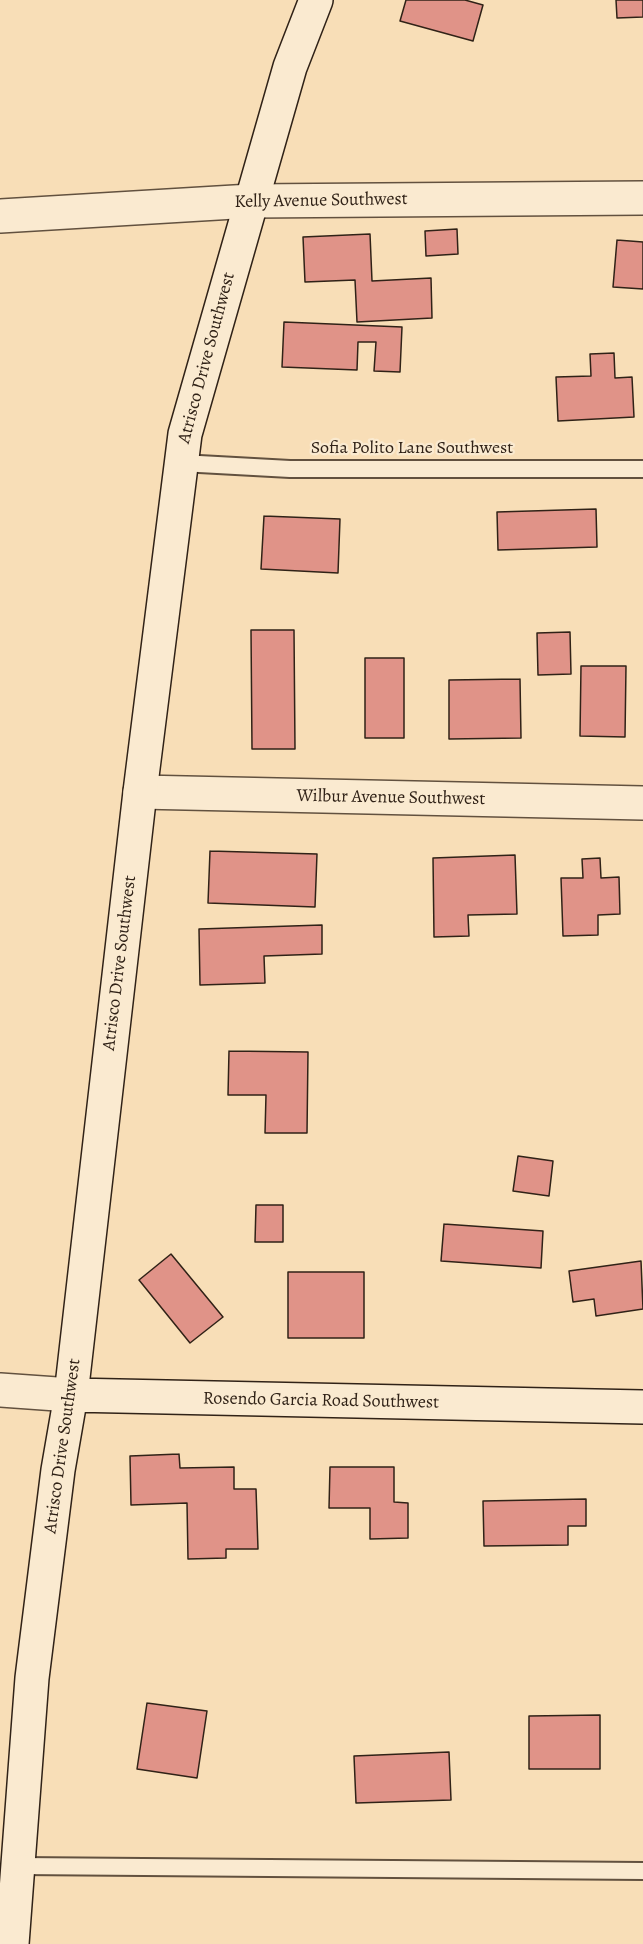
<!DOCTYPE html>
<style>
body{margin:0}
canvas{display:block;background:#f8deb7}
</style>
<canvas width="643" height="1944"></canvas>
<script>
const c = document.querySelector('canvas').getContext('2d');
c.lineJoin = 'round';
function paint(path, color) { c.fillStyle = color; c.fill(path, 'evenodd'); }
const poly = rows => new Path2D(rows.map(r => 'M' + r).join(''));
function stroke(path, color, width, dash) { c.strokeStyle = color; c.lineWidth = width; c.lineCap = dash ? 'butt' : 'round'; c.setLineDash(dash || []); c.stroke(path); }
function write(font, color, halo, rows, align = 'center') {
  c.font = font + ' Alegreya,serif'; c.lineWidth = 4.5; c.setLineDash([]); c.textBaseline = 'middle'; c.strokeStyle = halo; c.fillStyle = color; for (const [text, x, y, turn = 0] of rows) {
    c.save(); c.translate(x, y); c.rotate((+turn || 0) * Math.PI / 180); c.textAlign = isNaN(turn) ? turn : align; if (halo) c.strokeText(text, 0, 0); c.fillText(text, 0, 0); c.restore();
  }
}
const building = poly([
 [406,0,465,0,483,5,473,41,400,21,406,0],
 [616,0,643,0,643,17,617,18,616,0],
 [457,229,458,254,426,256,425,231,457,229],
 [370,234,372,281,431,278,432,318,357,322,355,280,305,282,303,237,370,234],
 [617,240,643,242,643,289,613,287,617,240],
 [284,322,402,327,400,372,374,371,376,342,358,342,357,370,282,367,284,322],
 [614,353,615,378,632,377,634,417,558,421,556,377,591,376,590,354,614,353],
 [596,509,597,547,498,550,497,512,596,509],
 [264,516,340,519,338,573,261,569,264,516],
 [251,630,294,630,295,749,252,749,251,630],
 [570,632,571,674,538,675,537,633,570,632],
 [365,658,404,658,404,738,365,738,365,658],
 [581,666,626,666,625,737,580,736,581,666],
 [520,679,521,738,449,739,449,680,520,679],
 [210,851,317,854,315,907,208,903,210,851],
 [515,855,517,914,468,915,469,936,434,937,433,858,515,855],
 [600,858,601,878,619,877,620,914,598,915,598,935,563,936,561,878,583,878,582,859,600,858],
 [322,925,322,954,264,956,265,983,200,985,199,929,322,925],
 [229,1051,308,1052,307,1133,265,1133,266,1095,228,1095,229,1051],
 [518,1156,553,1161,549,1196,513,1191,518,1156],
 [256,1205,283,1205,283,1242,255,1242,256,1205],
 [444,1224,543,1231,541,1268,441,1261,444,1224],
 [171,1254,223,1317,190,1343,139,1280,171,1254],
 [641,1261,643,1309,596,1316,594,1299,573,1302,569,1271,641,1261],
 [288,1272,364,1272,364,1338,288,1338,288,1272],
 [179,1454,180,1468,234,1467,234,1489,256,1489,258,1549,226,1549,226,1558,188,1559,187,1503,131,1505,130,1456,179,1454],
 [330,1467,394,1467,394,1502,408,1503,408,1538,370,1539,370,1508,329,1508,330,1467],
 [586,1499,586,1526,568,1526,568,1545,484,1546,483,1501,586,1499],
 [147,1703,207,1711,197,1778,137,1769,147,1703],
 [600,1715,600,1769,529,1769,529,1716,600,1715],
 [449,1752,451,1800,356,1803,354,1756,449,1752]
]);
const lane = poly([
 [181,463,290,469,643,469],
 [19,1866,643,1871]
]);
const street = poly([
 [0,216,251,201,643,198],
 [140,792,643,803],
 [0,1390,71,1395]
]);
const secondary = poly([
 [71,1395,643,1407],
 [12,1944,32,1678,58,1470,71,1395,140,792,185,434,290,67,316,0]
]);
const streetNames = [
 ["Kelly Avenue Southwest",321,201,-1],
 ["Atrisco Drive Southwest",207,358,-75],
 ["Sofia Polito Lane Southwest",412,449],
 ["Wilbur Avenue Southwest",391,798,1],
 ["Atrisco Drive Southwest",120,963,-83],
 ["Rosendo Garcia Road Southwest",321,1401,1],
 ["Atrisco Drive Southwest",63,1446,-82]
];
paint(building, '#e09388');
stroke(building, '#302217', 1.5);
stroke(lane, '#62513f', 20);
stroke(street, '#62513f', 36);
stroke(secondary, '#302217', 36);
stroke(lane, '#faead0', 16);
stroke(street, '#faead0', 33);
stroke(secondary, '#faead0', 33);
write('18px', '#302217', '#faead0', streetNames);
</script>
